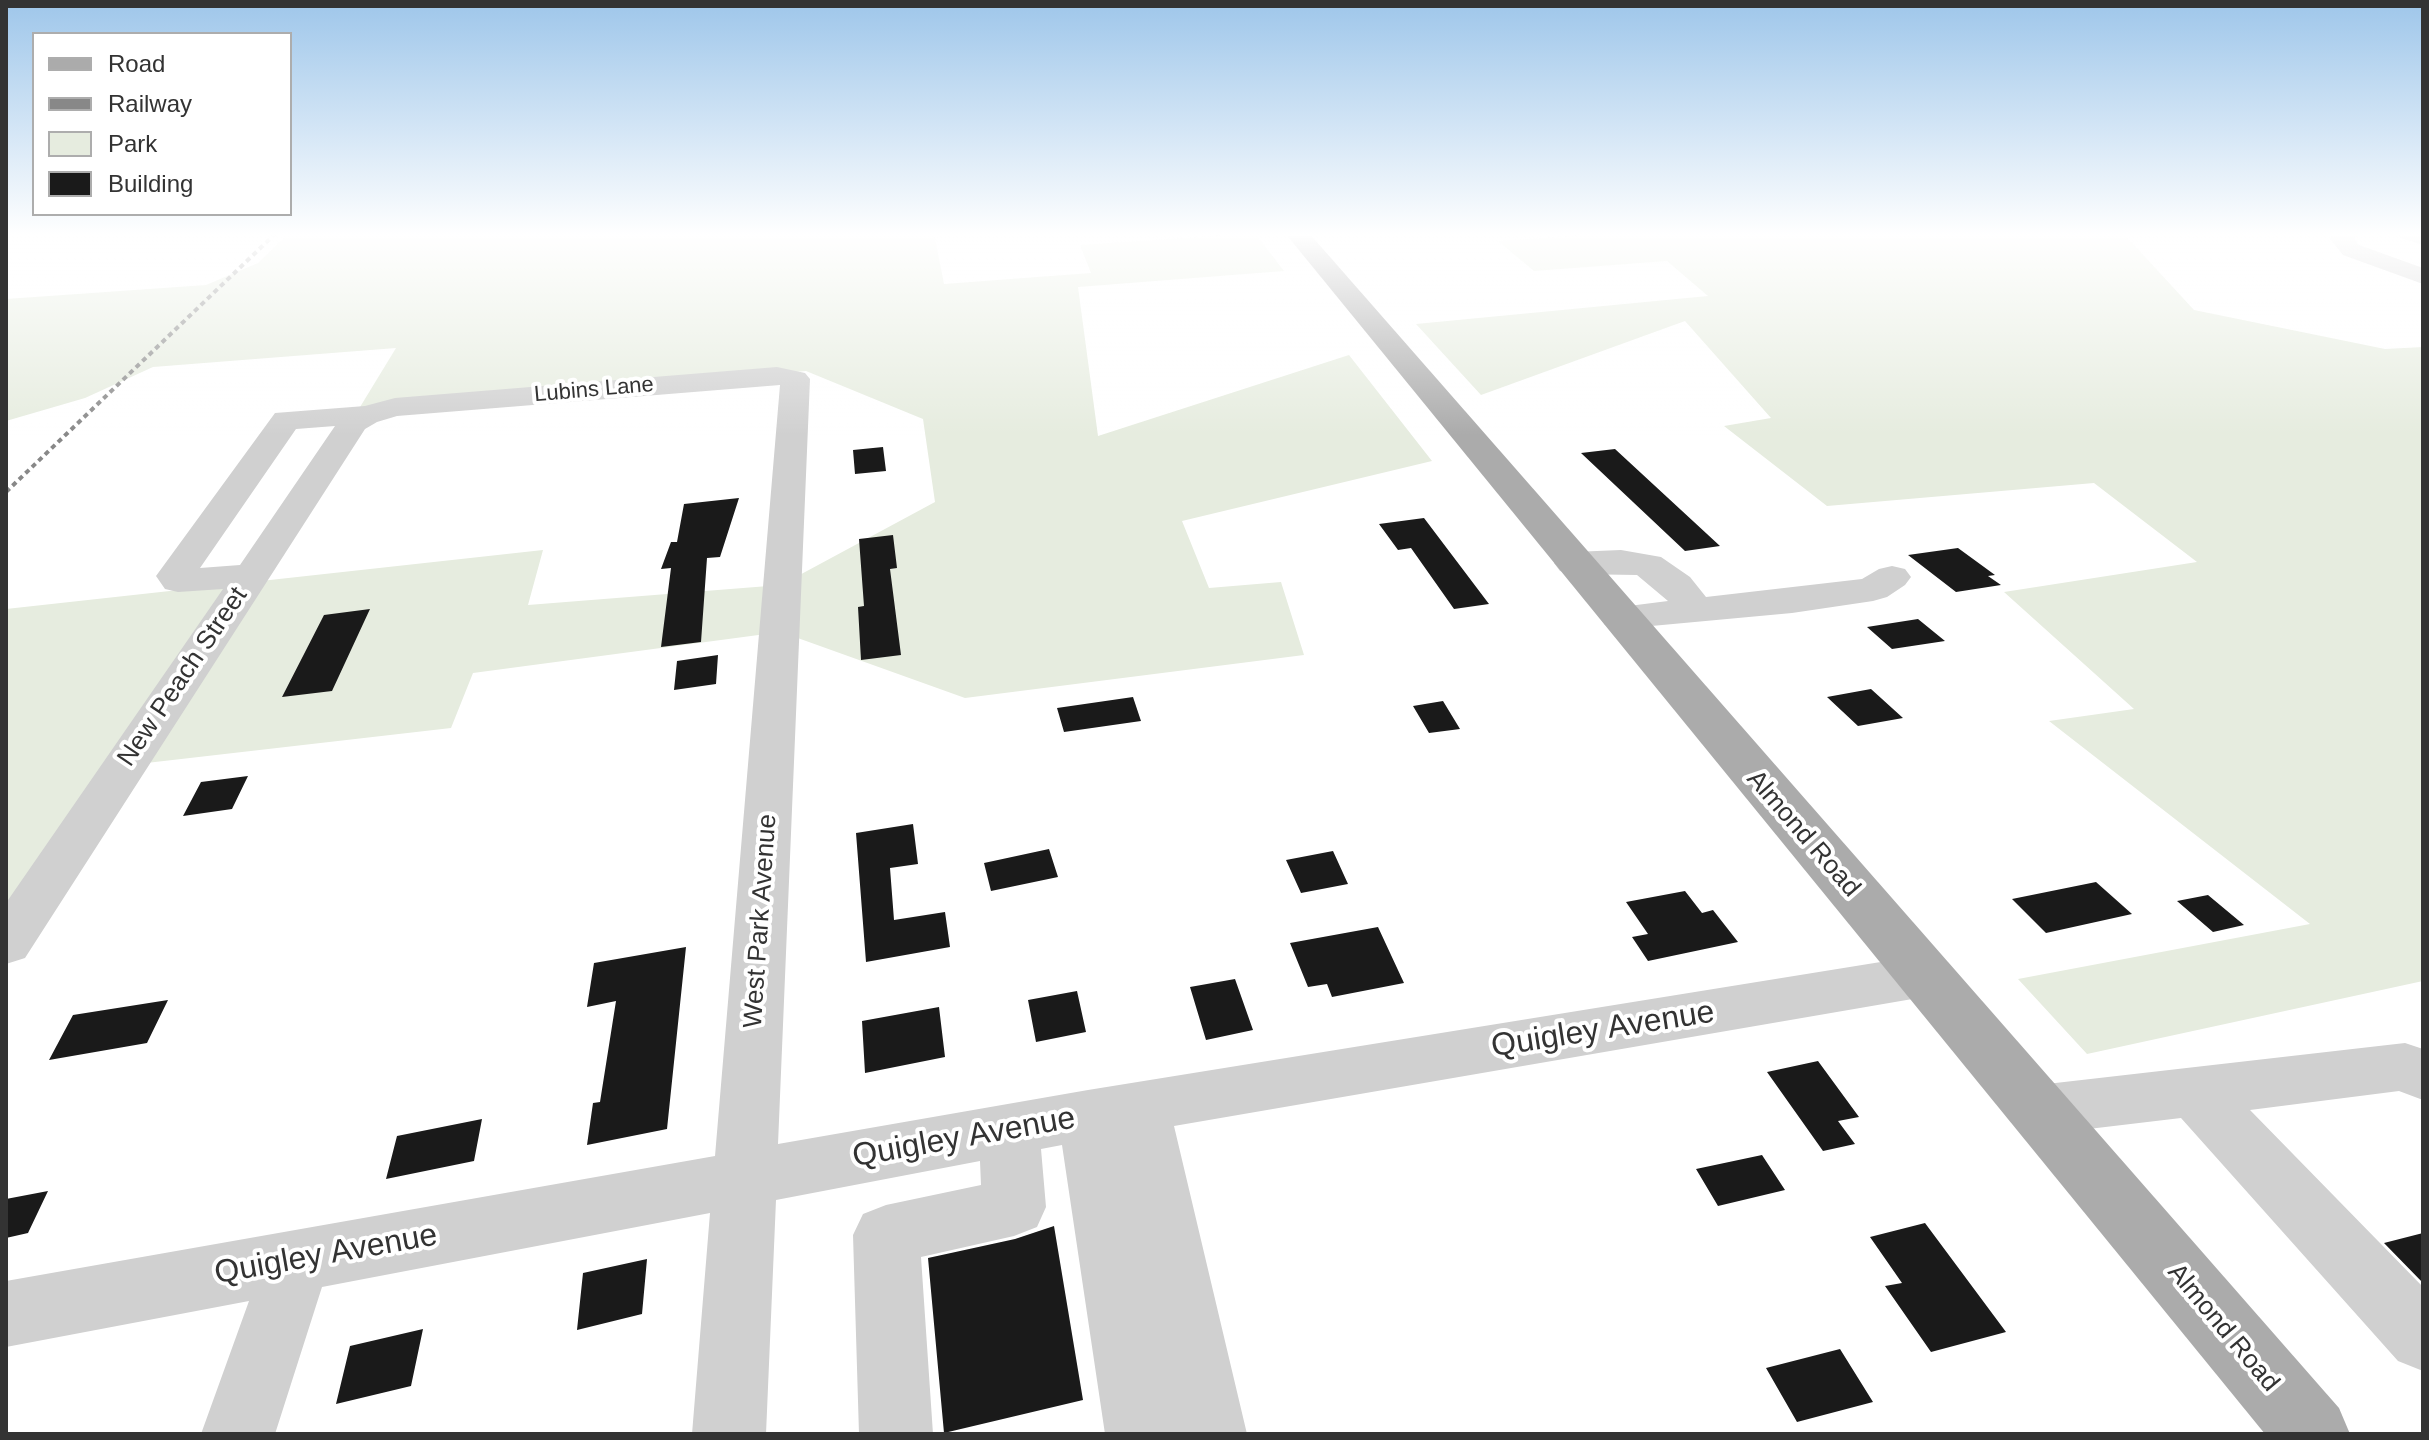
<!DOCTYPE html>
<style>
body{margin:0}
#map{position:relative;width:2429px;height:1440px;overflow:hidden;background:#fff;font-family:Arial,sans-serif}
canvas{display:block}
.frame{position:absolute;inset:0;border:8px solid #333;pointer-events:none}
.legend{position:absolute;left:32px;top:32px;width:260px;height:184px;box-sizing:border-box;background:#fff;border:2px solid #adadad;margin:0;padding:10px 14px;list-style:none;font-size:24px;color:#333}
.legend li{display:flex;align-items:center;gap:16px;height:40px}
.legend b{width:40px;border:2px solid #adadad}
</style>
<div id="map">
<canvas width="2429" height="1440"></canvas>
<div class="frame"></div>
<ul class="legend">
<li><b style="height:10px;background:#ababab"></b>Road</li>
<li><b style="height:10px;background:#888"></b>Railway</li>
<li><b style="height:22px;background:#e6ecdf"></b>Park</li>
<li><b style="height:22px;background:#1a1a1a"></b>Building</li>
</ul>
</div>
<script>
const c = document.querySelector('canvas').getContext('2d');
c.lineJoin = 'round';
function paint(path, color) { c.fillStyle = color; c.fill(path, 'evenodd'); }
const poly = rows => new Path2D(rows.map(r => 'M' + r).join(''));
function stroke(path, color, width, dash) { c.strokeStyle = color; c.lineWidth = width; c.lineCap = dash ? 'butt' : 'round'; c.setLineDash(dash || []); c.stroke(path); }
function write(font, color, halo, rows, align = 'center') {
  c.font = font + ' Arial,sans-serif'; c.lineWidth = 8; c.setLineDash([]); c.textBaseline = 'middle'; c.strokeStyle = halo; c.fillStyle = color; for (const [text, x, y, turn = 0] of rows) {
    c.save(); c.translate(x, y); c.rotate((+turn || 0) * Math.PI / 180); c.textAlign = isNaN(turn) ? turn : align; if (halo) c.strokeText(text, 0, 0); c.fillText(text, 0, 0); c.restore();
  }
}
const green = poly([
 [289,233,934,233,944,284,1091,273,1080,245,1255,233,1284,271,1078,287,1098,436,1349,355,1432,461,1182,521,1209,588,1281,582,1304,655,965,698,781,632,473,673,451,728,129,765,6,949,6,609,543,550,528,605,781,585,935,502,923,419,806,371,357,412,396,348,153,367,85,398,6,421,6,299,206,285,258,263],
 [1611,233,2123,233,2194,310,2385,349,2423,347,2423,981,2087,1054,2018,979,2310,924,2049,721,2134,709,2004,592,2197,562,2094,483,1827,506,1724,426,1771,418,1685,321,1481,395,1416,324,1708,296,1667,261,1534,271,1498,241]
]);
const building = poly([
 [883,447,886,471,855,474,853,450],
 [1615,449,1720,546,1685,551,1581,453],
 [739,498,720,557,707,558,701,642,661,647,671,568,661,569,671,542,677,542,684,504],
 [1424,518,1489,604,1454,609,1411,548,1398,550,1379,524],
 [893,535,897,568,890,569,901,655,861,660,858,607,864,606,859,539],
 [1958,548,1995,575,1988,576,2001,585,1956,592,1908,555],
 [370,609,332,691,282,697,324,615],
 [1918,619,1945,641,1892,649,1867,627],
 [718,655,716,684,674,690,677,661],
 [1871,689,1903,718,1858,726,1827,697],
 [1133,697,1141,721,1064,732,1057,708],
 [1443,701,1460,729,1429,733,1413,706],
 [248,776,232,809,183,816,201,782],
 [913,824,918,864,890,868,894,920,945,912,950,947,866,962,856,833],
 [1049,849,1058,877,991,891,984,863],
 [1333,851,1348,884,1301,893,1286,860],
 [2096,882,2132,914,2046,933,2012,899],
 [1685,891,1702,913,1713,910,1738,942,1648,961,1632,937,1648,934,1626,902],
 [2208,895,2244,925,2213,932,2177,901],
 [1378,927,1404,983,1332,997,1327,984,1308,987,1290,943],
 [686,947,667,1129,587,1145,593,1103,600,1102,616,1001,587,1007,594,963],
 [1235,979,1253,1030,1206,1040,1190,987],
 [1077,991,1086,1032,1036,1042,1028,1000],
 [168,1000,147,1043,49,1060,73,1015],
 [939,1007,945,1057,865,1073,862,1021],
 [1818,1061,1859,1117,1838,1121,1855,1144,1823,1151,1767,1072],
 [482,1119,474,1161,386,1179,397,1136],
 [1762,1155,1785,1190,1718,1206,1696,1169],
 [48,1191,28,1233,6,1238,6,1199],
 [1925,1223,2006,1332,1931,1352,1885,1286,1902,1283,1870,1237],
 [1054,1226,1083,1400,944,1433,928,1258,1015,1239],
 [2423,1233,2423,1283,2384,1243],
 [647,1259,642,1314,577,1330,583,1273],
 [423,1329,411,1386,336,1404,350,1346],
 [1840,1349,1873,1402,1797,1422,1766,1368]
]);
const minor = poly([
 [2334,233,2358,233,2354,239,2359,245,2423,268,2423,284,2343,255,2330,239,2334,233],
 [2398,233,2423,233,2423,245,2401,238,2398,233],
 [777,367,805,373,810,379,778,1144,1088,1090,1924,955,1943,961,1951,976,1943,991,1924,997,1174,1126,1247,1434,1105,1434,1062,1145,1041,1149,1046,1207,1037,1227,1014,1236,921,1257,933,1434,859,1434,853,1235,863,1214,886,1205,981,1185,980,1161,776,1200,766,1434,692,1434,710,1213,322,1287,275,1434,201,1434,249,1301,6,1347,6,1281,715,1156,780,385,397,416,377,422,365,429,25,958,6,964,6,903,223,589,178,592,165,589,156,576,275,413,365,406,395,398,777,367],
 [335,426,240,565,200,568,296,429,335,426],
 [1621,550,1661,557,1690,577,1706,597,1862,579,1879,569,1892,566,1905,569,1911,577,1905,585,1887,597,1873,601,1792,613,1619,629,1605,625,1599,617,1605,609,1668,601,1637,575,1573,574,1560,571,1554,563,1560,555,1573,552,1621,550],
 [2405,1043,2423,1049,2423,1100,2399,1091,2250,1110,2423,1287,2423,1371,2398,1361,2181,1118,2038,1135,2017,1128,2008,1110,2017,1092,2038,1085,2405,1043]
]);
const major = poly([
 [1285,233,1309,233,2339,1408,2350,1434,2265,1434,1285,233]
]);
const rail = poly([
 [6,492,276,233]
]);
const farStreetnames = [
 ["Lubins Lane",594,390,-5]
];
const streetNames = [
 ["New Peach Street",183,677,-56],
 ["Almond Road",1803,834,49],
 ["West Park Avenue",761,921,-86],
 ["Almond Road",2223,1328,50]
];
const nearStreetnames = [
 ["Quigley Avenue",1603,1030,-9],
 ["Quigley Avenue",964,1138,-10],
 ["Quigley Avenue",326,1255,-10]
];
paint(green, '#e6ecdf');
paint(building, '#1a1a1a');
paint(minor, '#d0d0d0');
paint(major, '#ababab');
stroke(rail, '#888', 4, [5, 4]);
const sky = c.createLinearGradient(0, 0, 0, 435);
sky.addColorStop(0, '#9ec6ea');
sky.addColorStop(0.54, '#fff');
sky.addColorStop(1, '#ffffff00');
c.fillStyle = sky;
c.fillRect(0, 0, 2429, 435);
write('22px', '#333', '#fff', farStreetnames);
write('26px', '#333', '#fff', streetNames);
write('32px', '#333', '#fff', nearStreetnames);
</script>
